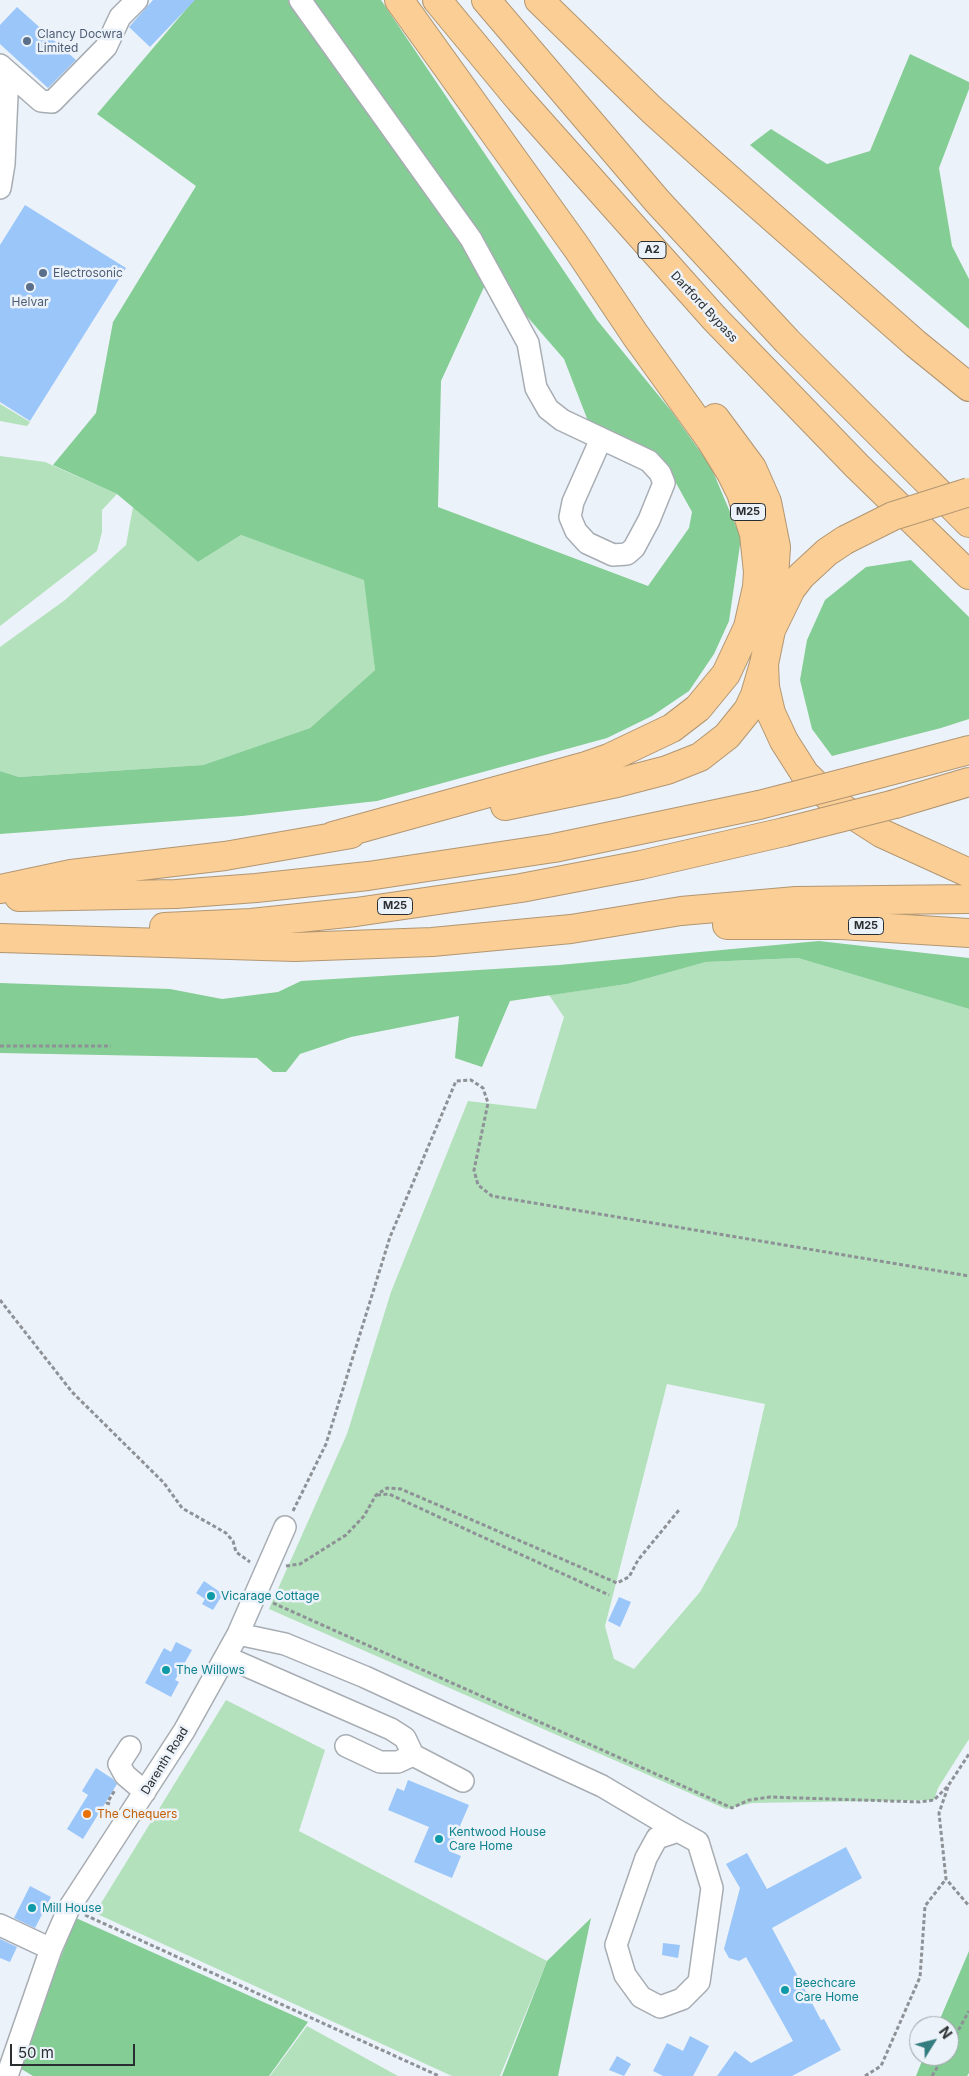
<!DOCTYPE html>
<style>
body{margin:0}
#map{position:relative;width:969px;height:2076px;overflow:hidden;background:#ecf2f9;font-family:Inter,sans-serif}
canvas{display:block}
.north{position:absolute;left:909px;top:2016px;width:50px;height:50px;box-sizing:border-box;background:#ecf2f9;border:1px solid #9fa4a9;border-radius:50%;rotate:54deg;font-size:14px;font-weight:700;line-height:20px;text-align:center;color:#2b2e30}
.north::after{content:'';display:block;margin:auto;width:18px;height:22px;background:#337c80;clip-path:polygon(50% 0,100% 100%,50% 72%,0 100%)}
.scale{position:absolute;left:10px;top:2044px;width:125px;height:22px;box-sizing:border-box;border:2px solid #2b2e30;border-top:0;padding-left:6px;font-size:15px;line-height:18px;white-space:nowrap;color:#2b2e30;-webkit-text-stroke:4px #ecf2f9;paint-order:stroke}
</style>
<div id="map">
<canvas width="969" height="2076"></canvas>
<div class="north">N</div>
<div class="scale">50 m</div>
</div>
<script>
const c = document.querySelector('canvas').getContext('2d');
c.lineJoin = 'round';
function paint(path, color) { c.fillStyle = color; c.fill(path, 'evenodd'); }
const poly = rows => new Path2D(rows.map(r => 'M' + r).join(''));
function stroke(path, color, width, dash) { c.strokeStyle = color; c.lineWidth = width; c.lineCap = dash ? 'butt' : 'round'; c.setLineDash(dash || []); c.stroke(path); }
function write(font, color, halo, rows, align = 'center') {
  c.font = font + ' Inter,sans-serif'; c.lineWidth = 5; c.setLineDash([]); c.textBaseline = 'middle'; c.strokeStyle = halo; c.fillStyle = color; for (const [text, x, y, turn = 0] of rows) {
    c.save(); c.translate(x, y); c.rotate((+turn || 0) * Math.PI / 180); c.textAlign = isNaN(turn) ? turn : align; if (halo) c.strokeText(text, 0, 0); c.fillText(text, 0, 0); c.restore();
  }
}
const green = poly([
 [0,404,30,422,27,426,0,421],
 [0,456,45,462,117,494,102,510,102,532,97,551,0,626],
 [133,507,198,562,241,535,365,580,375,670,310,728,203,765,19,777,0,771,0,647,65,600,126,545],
 [798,958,969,1009,969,1739,938,1788,934,1800,752,1803,726,1809,269,1609,347,1434,391,1292,468,1101,536,1109,564,1017,549,995,627,984,706,962],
 [667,1384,765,1404,737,1526,700,1592,634,1669,614,1659,605,1626],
 [226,1700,325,1750,299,1831,547,1961,500,2076,452,2076,95,1913],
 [307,2026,398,2076,270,2076]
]);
const forest = poly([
 [194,0,381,0,597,320,672,412,711,467,741,538,729,621,714,654,689,691,652,716,607,738,377,801,242,816,0,834,0,771,19,777,203,765,310,728,375,670,364,580,241,535,198,562,117,494,53,465,96,413,113,322,196,186,97,114],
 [490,274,564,359,588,421,640,454,676,483,692,512,689,528,648,586,438,507,441,381],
 [910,54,969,82,969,89,939,168,952,246,969,279,969,329,750,145,771,129,827,164,870,151],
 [911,560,969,617,969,719,941,728,832,756,812,729,800,680,807,640,825,600,866,567],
 [819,941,969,958,969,1009,798,958,706,962,627,984,510,1001,482,1067,455,1058,459,1016,351,1037,300,1054,286,1072,273,1072,257,1058,0,1053,0,983,170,989,222,999,278,992,301,981,559,965],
 [76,1918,308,2022,269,2076,33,2076,18,2067],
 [591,1918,558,2076,502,2076,547,1961],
 [969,1951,969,2073,967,2076,916,2076,924,2056,949,2056,949,2026,937,2026]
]);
const building = poly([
 [153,0,195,0,150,47,129,27],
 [17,7,76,60,48,88,0,44,0,25],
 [25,205,126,268,30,421,0,402,0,245],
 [204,1581,223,1594,213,1610,202,1604,205,1599,196,1593],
 [619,1597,631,1602,620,1627,608,1621],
 [176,1642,192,1650,175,1680,179,1682,171,1697,145,1683,164,1648,171,1652],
 [96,1768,113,1779,117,1784,83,1839,67,1829,88,1795,82,1791],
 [408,1780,469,1805,449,1851,461,1856,452,1878,414,1862,429,1827,388,1810,397,1788,404,1791],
 [846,1847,862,1878,772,1928,821,2020,824,2019,841,2050,792,2076,717,2076,735,2051,751,2063,793,2041,746,1957,739,1961,729,1958,724,1949,740,1888,726,1864,747,1853,767,1889],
 [30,1886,51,1897,35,1928,14,1918],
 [0,1939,17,1947,10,1962,0,1958],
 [663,1943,680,1945,678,1958,662,1955],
 [690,2036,709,2046,693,2076,663,2076,653,2071,667,2043,683,2051],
 [617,2056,631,2064,624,2076,609,2070]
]);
const path = poly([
 [0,1046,111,1046],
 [0,1300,72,1392,164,1483,182,1508,226,1533,233,1541,236,1552,250,1562],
 [377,1495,389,1494,609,1595],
 [293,1511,326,1444,390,1237,456,1081,471,1080,483,1088,488,1103,474,1170,478,1185,492,1196,969,1276],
 [286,1566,300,1564,346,1535,364,1516,376,1495,387,1488,401,1489,617,1583,629,1577,638,1560,679,1510],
 [273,1603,732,1808,749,1800,770,1797,920,1802,934,1800,948,1786,969,1754],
 [948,1787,939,1813,946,1879,969,1906],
 [110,1804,107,1803,115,1790],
 [85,1915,439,2076],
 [949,2047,969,2011],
 [865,2076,881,2066,920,1977,925,1906,946,1879],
 [932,2076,944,2056]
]);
const minor = poly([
 [300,0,471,239,528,343,536,388,548,409,562,420,649,461,660,473,664,483,649,520,634,548,627,554,613,555,587,543,576,531,570,517,573,502,601,439],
 [0,65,41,101,52,102,106,47,120,17,137,0],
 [0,188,4,164,8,72],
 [238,1634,285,1644,365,1677,602,1786,678,1831],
 [226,1657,391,1729,405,1738,413,1755,463,1781],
 [346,1746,380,1762,398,1762,413,1755],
 [130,1747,119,1764,125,1775,145,1792],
 [678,1831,698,1842,712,1888,699,1982,682,1999,660,2007,641,1997,625,1975,616,1945,646,1858,657,1838,678,1831],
 [0,1925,51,1949],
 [7,2076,51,1949,69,1908,184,1731,238,1634,285,1527]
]);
const highway = poly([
 [437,0,519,99,714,318,857,466,969,575],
 [486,0,658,202,787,341,969,523],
 [539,0,652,110,712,164,916,344,969,387],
 [715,418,752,468,767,502,776,547,773,594],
 [845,540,827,552,801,576,791,589,771,630,764,664,765,687,771,713,784,741,805,774,836,804,881,833,969,873],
 [867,777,969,750],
 [895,804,969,782],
 [505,806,617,783,667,770,700,757,727,736,748,710,755,695,764,664],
 [333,836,586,766,609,758,672,728,698,708,726,674,748,627,757,587,758,572,754,534,741,493,731,473,710,439,636,336,577,248,399,0],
 [0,889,71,874,225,856,351,834],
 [19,897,176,894,256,888,368,876,554,848,759,805],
 [727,925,841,925,969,933],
 [164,927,251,923,356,912,521,888,641,865,784,832],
 [0,938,295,947,432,942,571,929,681,911,796,901,969,899]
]);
const highwayBridge = poly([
 [845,540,893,516,969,492],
 [759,805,867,777],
 [784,832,895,804]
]);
const markers = [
 [27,41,5,"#5c6f8a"],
 [43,273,5,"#5c6f8a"],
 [30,287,5,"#5c6f8a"],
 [211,1596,5,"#0f9aa8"],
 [166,1670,5,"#0f9aa8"],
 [87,1814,5,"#e8710a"],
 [439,1839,5,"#0f9aa8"],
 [32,1908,5,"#0f9aa8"],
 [785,1990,5,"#0f9aa8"]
];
const shields = [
 [652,250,28],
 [748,512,35],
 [395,906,35],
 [866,926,35]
];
const shieldNames = [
 ["A2",652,250],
 ["M25",748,512],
 ["M25",395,906],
 ["M25",866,926]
];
const serviceNames = [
 ["Clancy Docwra",37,34],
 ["Limited",37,48],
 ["Electrosonic",53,273],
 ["Helvar",30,302,"center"]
];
const streetNames = [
 ["Dartford Bypass",704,307,47],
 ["Darenth Road",165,1761,-58]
];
const cultureNames = [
 ["Vicarage Cottage",221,1596],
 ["The Willows",176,1670],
 ["Kentwood House",449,1832],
 ["Care Home",449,1846],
 ["Mill House",42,1908],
 ["Beechcare",795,1983],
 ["Care Home",795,1997]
];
const foodNames = [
 ["The Chequers",97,1814]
];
paint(green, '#b2e1bb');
paint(forest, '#84cd94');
paint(building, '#9ac6fa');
stroke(minor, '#a7adb3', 24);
stroke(highway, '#b29672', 30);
stroke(path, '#8e9297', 3, [4, 2.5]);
stroke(minor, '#fff', 21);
stroke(highway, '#face95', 28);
stroke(highwayBridge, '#b29672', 30, []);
stroke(highwayBridge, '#face95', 28);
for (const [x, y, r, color] of markers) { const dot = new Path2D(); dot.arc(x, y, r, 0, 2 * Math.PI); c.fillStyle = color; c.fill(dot); stroke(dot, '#ecf2f9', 2); }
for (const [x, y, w] of shields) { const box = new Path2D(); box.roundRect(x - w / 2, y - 8.5, w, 17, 4); c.fillStyle = '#ecf2f9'; c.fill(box); stroke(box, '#2b2e30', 1); }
write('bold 11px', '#2b2e30', null, shieldNames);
write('12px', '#4e5e75', '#ecf2f9', serviceNames, 'left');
write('12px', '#2b2e30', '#ecf2f9', streetNames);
write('12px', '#0d838f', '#ecf2f9', cultureNames, 'left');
write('12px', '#c56008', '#ecf2f9', foodNames, 'left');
</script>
